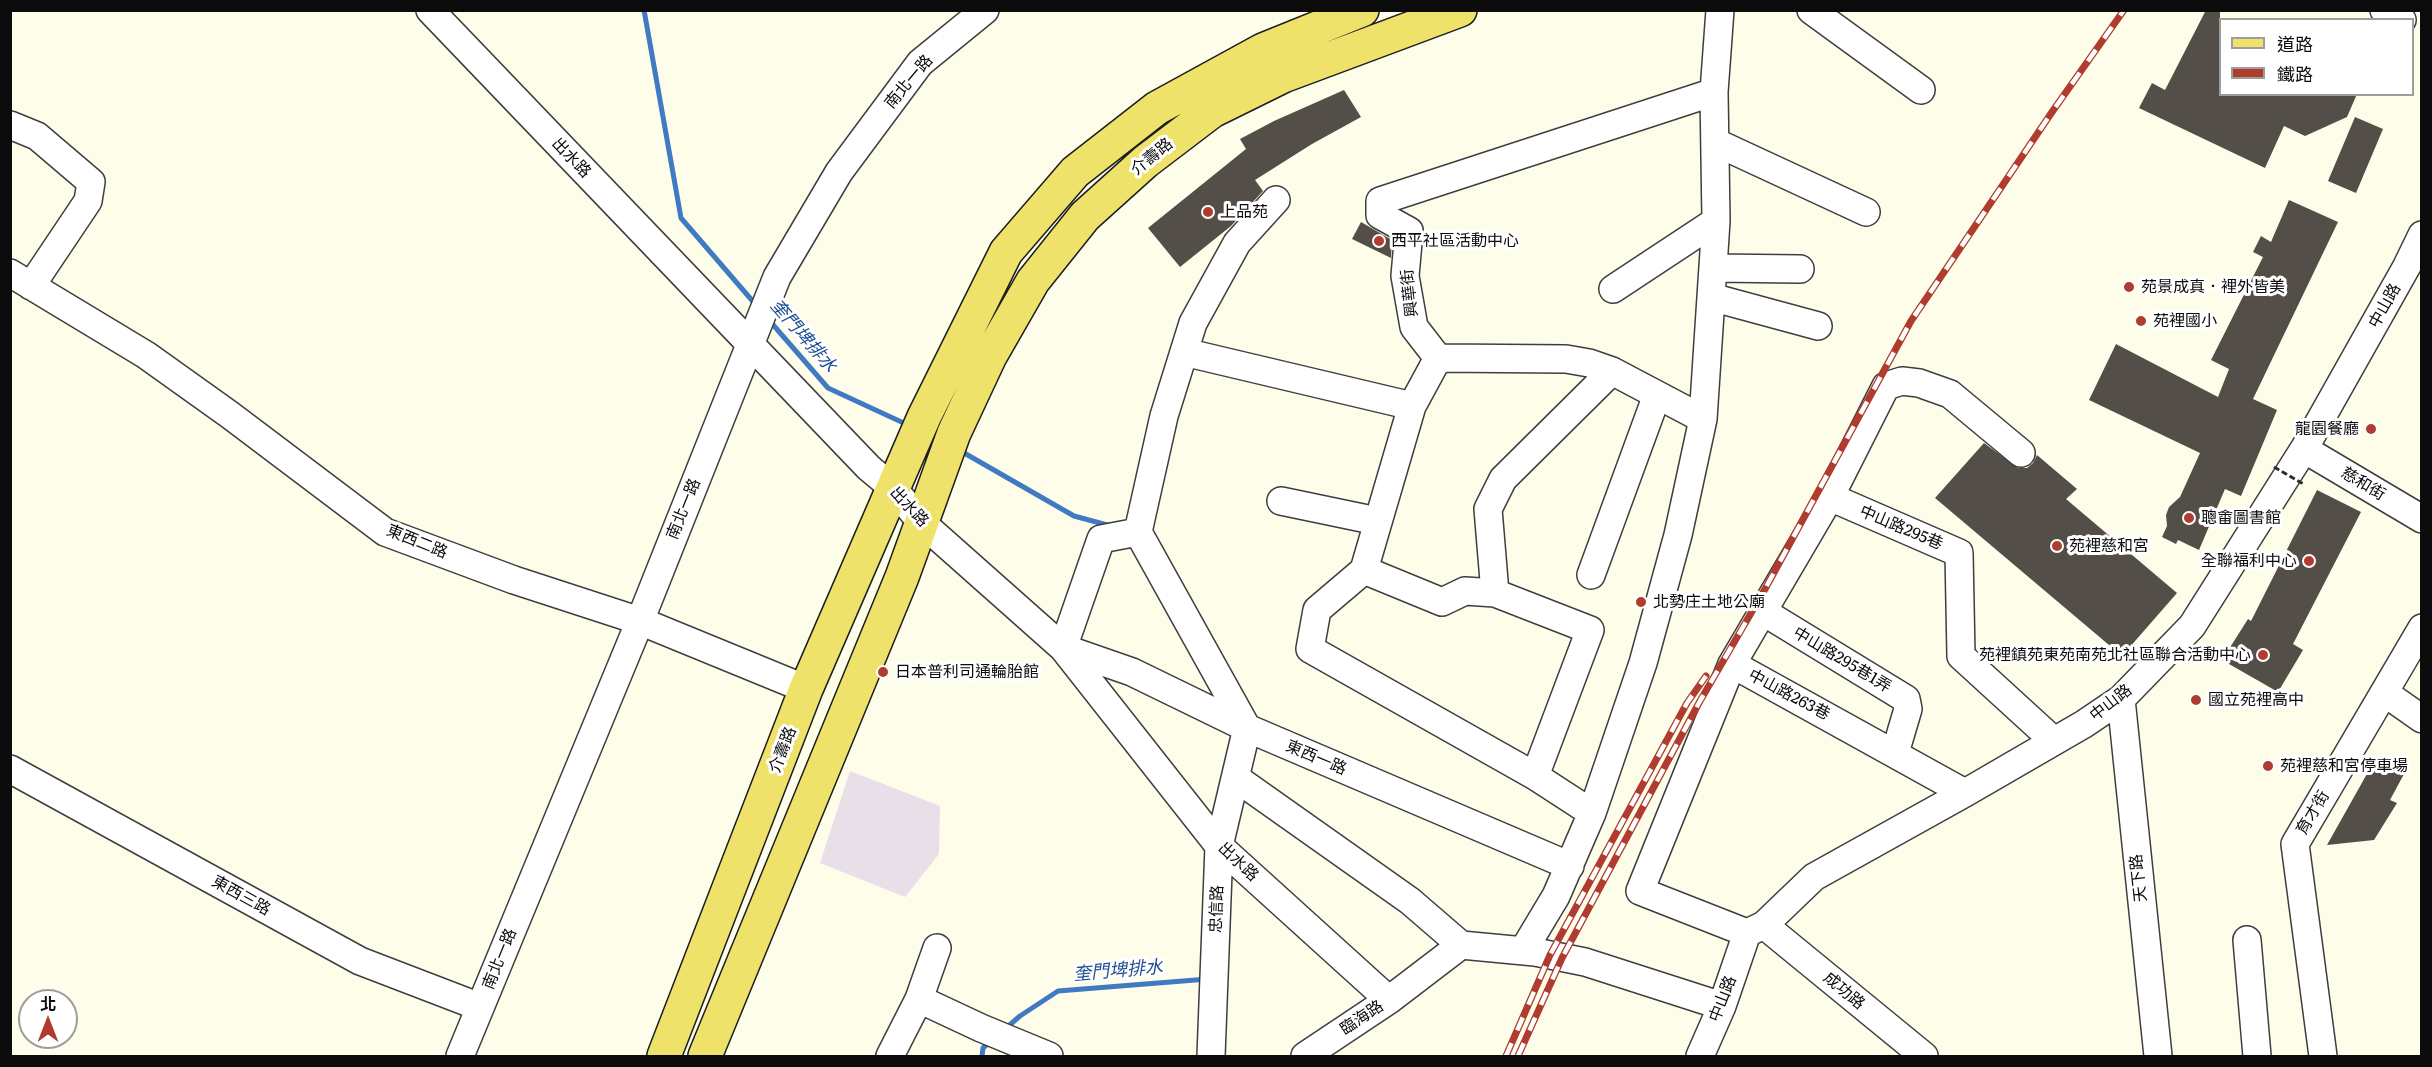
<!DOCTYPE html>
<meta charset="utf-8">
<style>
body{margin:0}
#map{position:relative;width:2432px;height:1067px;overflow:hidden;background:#fdfdea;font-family:Literata,"Noto Sans TC",serif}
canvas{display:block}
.frame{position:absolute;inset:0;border:12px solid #0b0b0b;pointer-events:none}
.legend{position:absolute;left:2219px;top:18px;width:195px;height:78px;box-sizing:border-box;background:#fff;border:2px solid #9d9d9d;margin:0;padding:8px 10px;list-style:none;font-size:18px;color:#0b0b0b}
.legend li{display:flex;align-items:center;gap:12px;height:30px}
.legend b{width:30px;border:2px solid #9d9d9d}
.north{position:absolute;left:18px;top:989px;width:60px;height:60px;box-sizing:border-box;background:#fff;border:2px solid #9d9d9d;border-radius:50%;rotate:0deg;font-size:16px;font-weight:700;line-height:24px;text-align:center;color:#0b0b0b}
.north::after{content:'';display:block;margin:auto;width:21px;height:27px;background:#af3c2e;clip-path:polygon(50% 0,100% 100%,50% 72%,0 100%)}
</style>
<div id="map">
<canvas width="2432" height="1067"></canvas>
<div class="frame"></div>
<ul class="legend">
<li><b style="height:8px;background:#eee26a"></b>道路</li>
<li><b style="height:8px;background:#af3c2e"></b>鐵路</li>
</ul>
<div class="north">北</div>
</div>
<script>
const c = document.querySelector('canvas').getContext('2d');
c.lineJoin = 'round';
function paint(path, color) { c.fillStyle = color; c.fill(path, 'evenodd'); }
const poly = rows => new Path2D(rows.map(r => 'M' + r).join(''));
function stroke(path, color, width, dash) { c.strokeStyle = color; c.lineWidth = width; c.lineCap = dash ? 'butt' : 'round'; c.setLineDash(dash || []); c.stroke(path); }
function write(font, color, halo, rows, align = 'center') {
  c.font = font + ' Literata,"Noto Sans TC",serif'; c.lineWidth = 6; c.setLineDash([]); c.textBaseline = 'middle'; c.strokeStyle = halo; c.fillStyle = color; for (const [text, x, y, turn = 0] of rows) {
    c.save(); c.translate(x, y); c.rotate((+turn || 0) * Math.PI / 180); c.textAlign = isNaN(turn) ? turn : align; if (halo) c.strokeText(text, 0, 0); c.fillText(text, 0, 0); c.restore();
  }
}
const industrial = poly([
 [850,771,940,806,939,854,905,897,820,863]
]);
const stream = poly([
 [644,10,681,218,756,305],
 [768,319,828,388,908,425],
 [959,450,1074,516,1111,526],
 [1005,1029,1020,1016,1058,991,1208,979],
 [982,1056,983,1048,991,1041]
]);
const building = poly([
 [2206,10,2220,10,2220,94,2357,94,2347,117,2305,136,2284,126,2265,168,2139,108,2152,83,2165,90],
 [1344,90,1361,117,1312,144,1255,180,1263,191,1231,226,1180,267,1148,228,1246,149,1240,139,1274,121],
 [2355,117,2383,129,2356,193,2328,181],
 [2289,200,2338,222,2253,399,2277,410,2241,496,2225,489,2199,550,2178,540,2176,544,2162,537,2167,526,2166,515,2169,507,2180,497,2200,453,2089,400,2116,344,2218,397,2229,369,2211,360,2263,257,2253,252,2261,236,2271,242],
 [1361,222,1392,240,1391,258,1352,239],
 [1984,443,2018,468,2027,468,2033,463,2037,455,2077,489,2066,499,2177,593,2122,656,1935,498],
 [2317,490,2361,512,2293,644,2303,650,2278,692,2222,660,2248,619,2251,621],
 [2377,756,2390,764,2392,760,2404,774,2390,800,2397,803,2374,840,2327,845]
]);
const minor = poly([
 [430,10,869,468,893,488,921,522,1063,648,1219,846,1389,1000],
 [1811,10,1921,90],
 [2384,10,2402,20],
 [10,125,37,136,91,182,88,201,31,286],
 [1715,142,1866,212],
 [1713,268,1800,269],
 [10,273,146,355,230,415,385,532,514,580,640,621,806,689],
 [1613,289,1716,221],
 [1711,297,1818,326],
 [1184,352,1412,406],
 [1438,358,1412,406,1364,570,1317,610,1310,649,1535,776,1592,813],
 [1703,419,1612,371,1589,363,1566,359,1438,358,1414,327,1405,276,1409,231,1380,215,1380,201,1714,92],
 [2304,449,2422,519],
 [1830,497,1959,553,1961,656,2054,741],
 [1281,501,1377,521],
 [1138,532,1164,416,1193,323,1237,243,1276,200],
 [1364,570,1442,602,1465,591,1495,593,1590,630,1535,776],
 [1591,575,1657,395],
 [1495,593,1488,509,1503,479,1612,371],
 [1762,611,1906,699,1908,709,1895,753],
 [1732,664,1830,497,1886,386,1902,381,1919,383,1950,394,2021,453],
 [2385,693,2422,719],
 [2121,699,2158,1056],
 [10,769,360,961,480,1007],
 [1236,778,1410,901,1461,945],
 [1764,925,1924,1056],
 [1747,933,1640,891,1732,664,1965,793],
 [2247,940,2257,1056],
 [1523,951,1556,896,1592,813,1643,663,1678,535,1703,419,1716,221,1714,92,1720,10],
 [919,999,937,948],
 [460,1056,640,621,777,277,839,172,920,63,985,10],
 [890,1056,919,999,981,1028,1049,1056],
 [1211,1056,1219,846,1247,728,1138,532,1101,539,1063,648,1132,672,1247,728,1570,866],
 [1305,1056,1389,1000,1461,945,1535,952,1585,962,1722,1006],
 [1700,1056,1722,1006,1747,933,1764,925,1814,877,1965,793,2084,724,2121,699,2192,626,2304,449,2407,266,2422,235],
 [2323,1056,2295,844,2422,628]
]);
const major = poly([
 [664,1056,806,689,924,417,1006,252,1075,172,1157,108,1263,50,1362,10],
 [705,1056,902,577,954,433,990,356,1033,281,1085,216,1145,162,1212,111,1283,76,1460,10]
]);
const rail = poly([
 [1506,1056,1550,955,1687,703,1706,676],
 [1518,1056,1562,958,1700,701,1765,589,1911,321,2052,112,2124,10]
]);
const pathBridge = poly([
 [2274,467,2305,485]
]);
const markers = [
 [1208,212,6,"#af3c2e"],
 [1379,241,6,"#af3c2e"],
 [2129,287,6,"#af3c2e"],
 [2141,321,6,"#af3c2e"],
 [2371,429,6,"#af3c2e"],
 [2189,518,6,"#af3c2e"],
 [2057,546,6,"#af3c2e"],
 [2309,561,6,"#af3c2e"],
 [1641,602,6,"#af3c2e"],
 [2263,655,6,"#af3c2e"],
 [883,672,6,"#af3c2e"],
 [2196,700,6,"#af3c2e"],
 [2268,766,6,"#af3c2e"]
];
const streetNames = [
 ["南北一路",909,82,-50],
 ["介壽路",1152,157,-39],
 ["出水路",571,158,46],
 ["興華街",1410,293,-96],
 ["中山路",2385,306,-61],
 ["慈和街",2363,484,31],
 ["出水路",909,507,47],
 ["南北一路",684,509,-68],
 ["中山路295巷",1901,528,23],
 ["東西二路",417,542,22],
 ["中山路295巷1弄",1842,660,31],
 ["中山路263巷",1789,695,28],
 ["中山路",2111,703,-38],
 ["介壽路",783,750,-69],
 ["東西一路",1316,758,23],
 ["育才街",2313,813,-59],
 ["出水路",1238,862,43],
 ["天下路",2139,878,-96],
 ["東西三路",241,896,29],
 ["忠信路",1217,909,-88],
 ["南北一路",500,959,-68],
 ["成功路",1844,991,40],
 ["中山路",1723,999,-69],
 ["臨海路",1362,1018,-34]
];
const poiNames = [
 ["上品苑",1220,212],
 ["西平社區活動中心",1391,241],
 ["苑景成真．裡外皆美",2141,287],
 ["苑裡國小",2153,321],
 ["龍園餐廳",2359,429,"right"],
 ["聰畬圖書館",2201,518],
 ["苑裡慈和宮",2069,546],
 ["全聯福利中心",2297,561,"right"],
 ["北勢庄土地公廟",1653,602],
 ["苑裡鎮苑東苑南苑北社區聯合活動中心",2251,655,"right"],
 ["日本普利司通輪胎館",895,672],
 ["國立苑裡高中",2208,700],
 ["苑裡慈和宮停車場",2280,766]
];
const waterNames = [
 ["奎門埤排水",803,336,49],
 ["奎門埤排水",1118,971,-5]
];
paint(industrial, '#e9dfe9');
stroke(stream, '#407ac2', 5);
paint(building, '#534e48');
stroke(minor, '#3e3e3e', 30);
stroke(major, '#1c1c1c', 36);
stroke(minor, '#fff', 27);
stroke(major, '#eee26a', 33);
stroke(rail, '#af3c2e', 7);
stroke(rail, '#fff', 4.5, [14]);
stroke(pathBridge, '#2d2d2d', 3, [6, 3]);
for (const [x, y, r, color] of markers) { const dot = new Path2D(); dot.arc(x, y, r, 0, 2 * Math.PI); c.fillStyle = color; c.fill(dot); stroke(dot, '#fff', 2); }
write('16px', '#0b0b0b', '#fff', streetNames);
write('16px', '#0b0b0b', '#fff', poiNames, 'left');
write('italic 18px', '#1f4e92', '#fff', waterNames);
</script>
